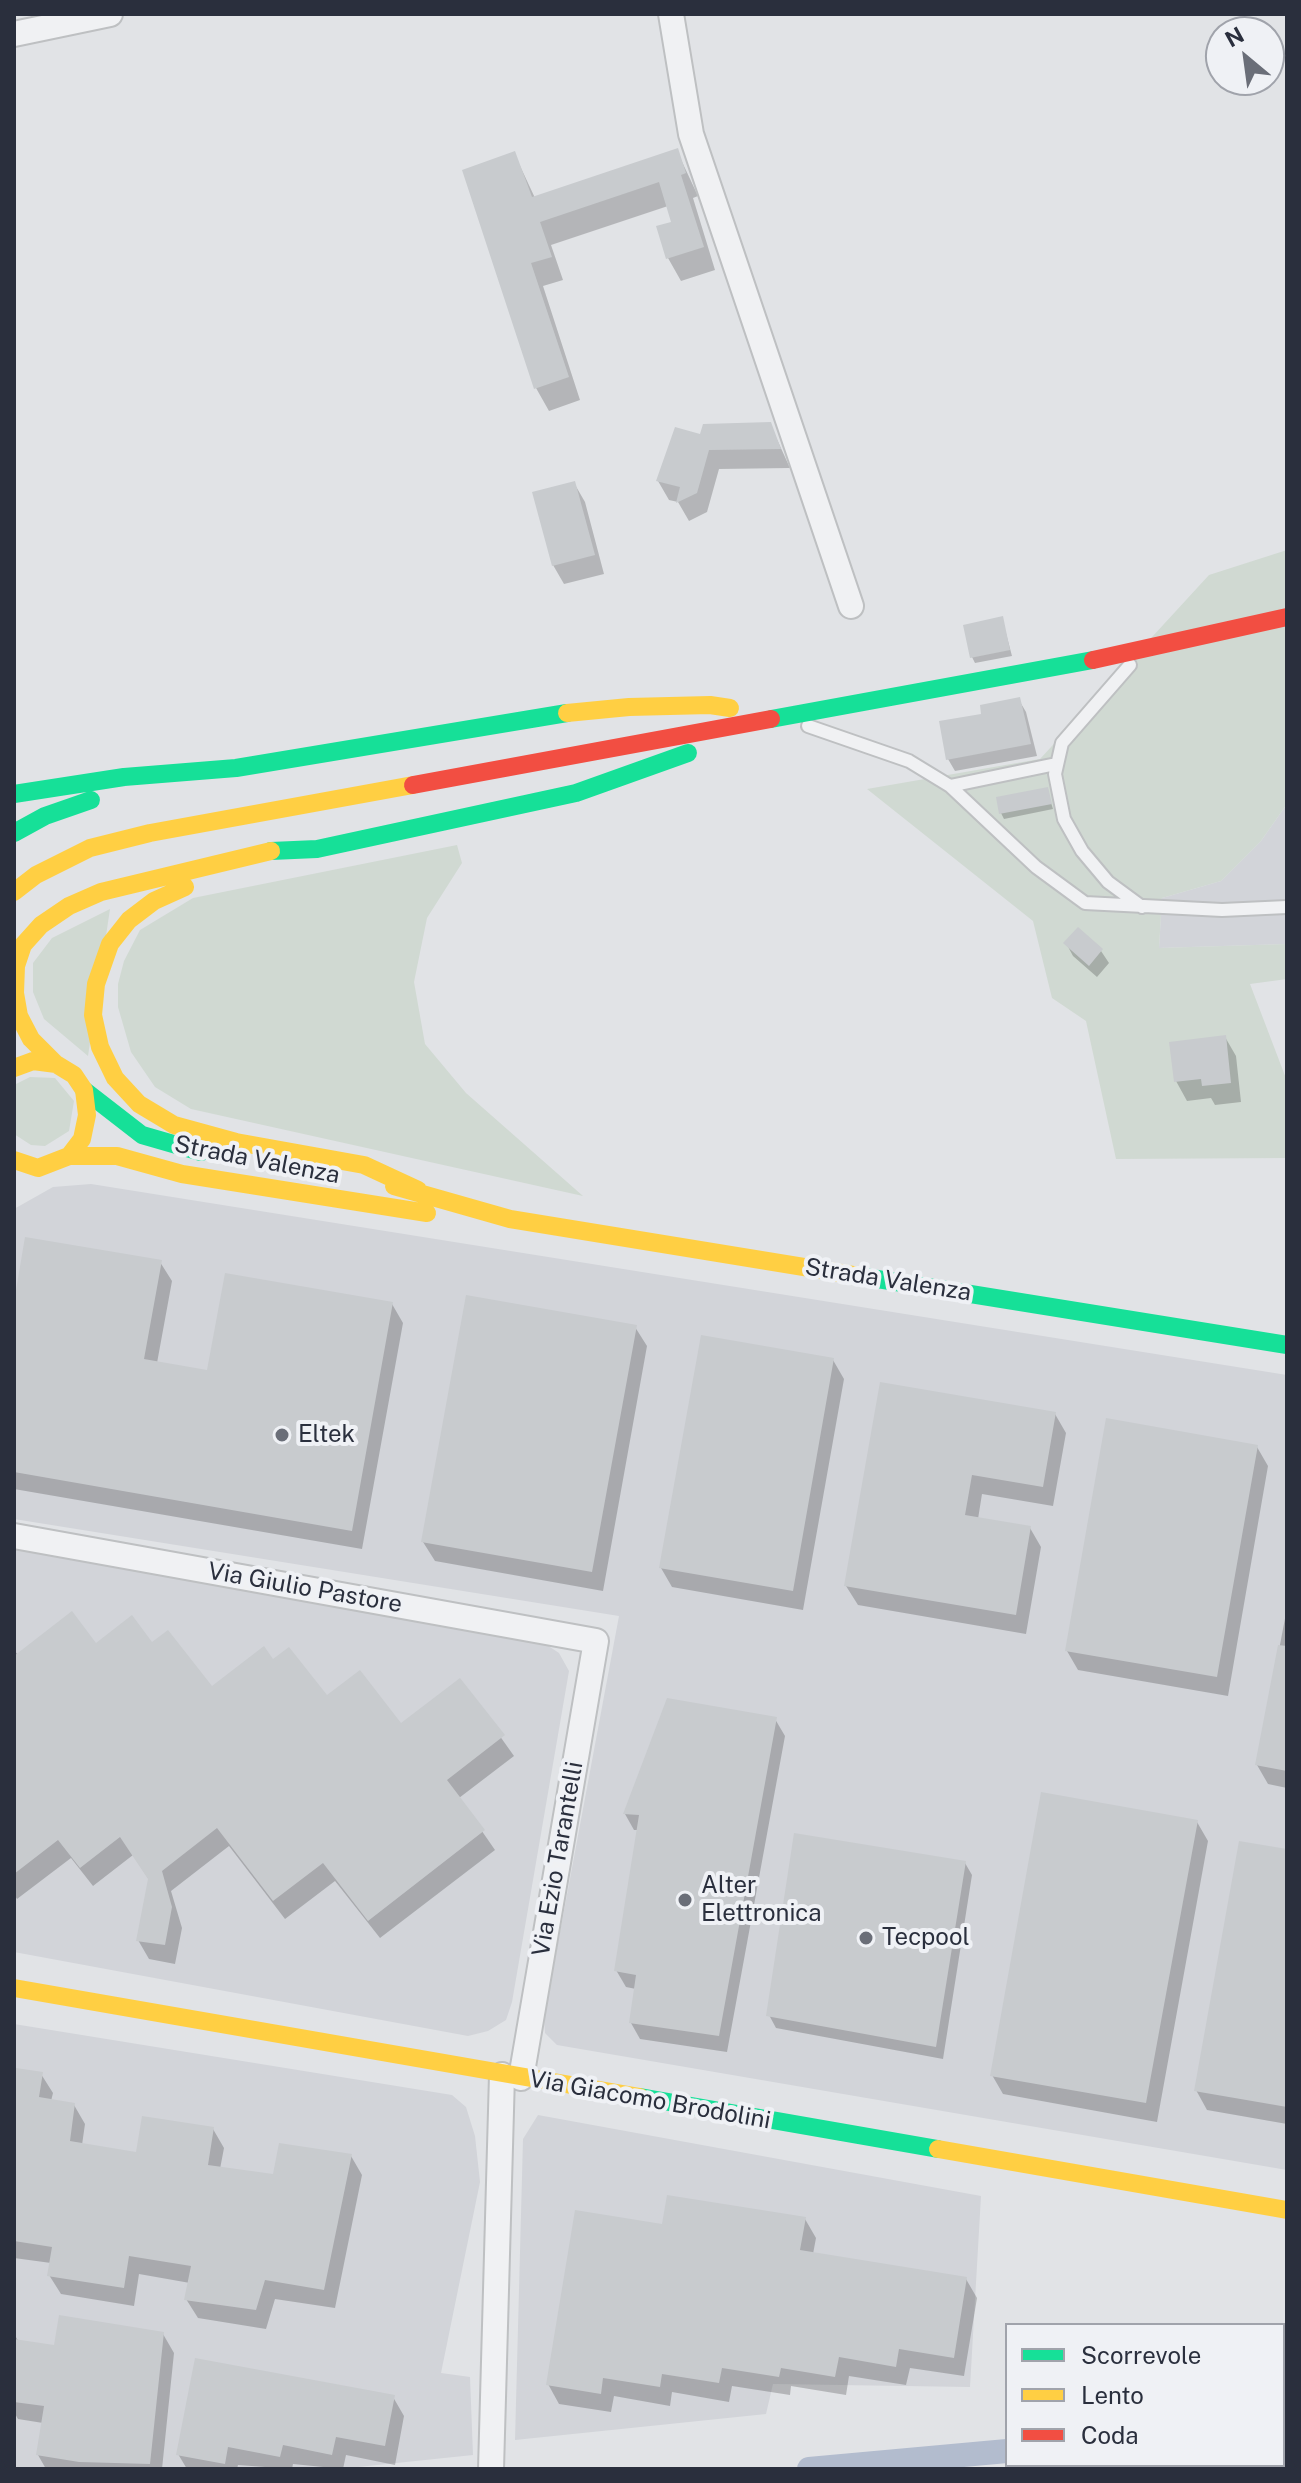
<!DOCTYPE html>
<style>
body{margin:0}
#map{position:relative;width:1301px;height:2483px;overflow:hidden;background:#e1e3e6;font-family:"Public Sans",sans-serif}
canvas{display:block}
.frame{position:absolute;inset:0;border:16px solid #2a2f3d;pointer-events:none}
.legend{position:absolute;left:1005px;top:2323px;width:280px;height:144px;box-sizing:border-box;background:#eff1f5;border:2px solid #a0a3ab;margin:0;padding:10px 14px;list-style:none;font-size:24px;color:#2a2f3d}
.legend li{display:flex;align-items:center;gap:16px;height:40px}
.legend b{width:40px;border:2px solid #a0a3ab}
.north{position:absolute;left:1205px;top:16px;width:80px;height:80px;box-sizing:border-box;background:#eff1f5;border:2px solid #a0a3ab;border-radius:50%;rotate:331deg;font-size:22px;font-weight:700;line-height:32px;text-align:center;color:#2a2f3d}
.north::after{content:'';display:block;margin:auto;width:28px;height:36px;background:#6a6e78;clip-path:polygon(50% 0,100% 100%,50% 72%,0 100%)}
</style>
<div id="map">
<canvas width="1301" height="2483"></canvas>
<div class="frame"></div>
<ul class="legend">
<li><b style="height:10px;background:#16e098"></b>Scorrevole</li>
<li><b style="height:10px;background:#ffcf43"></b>Lento</li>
<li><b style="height:10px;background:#f24e42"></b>Coda</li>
</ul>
<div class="north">N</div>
</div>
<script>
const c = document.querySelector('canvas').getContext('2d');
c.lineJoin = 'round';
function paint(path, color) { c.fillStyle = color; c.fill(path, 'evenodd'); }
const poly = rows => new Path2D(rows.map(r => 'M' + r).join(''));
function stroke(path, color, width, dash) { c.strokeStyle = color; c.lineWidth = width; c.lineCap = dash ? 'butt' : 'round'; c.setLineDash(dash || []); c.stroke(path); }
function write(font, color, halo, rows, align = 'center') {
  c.font = font + ' "Public Sans",sans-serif'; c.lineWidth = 8; c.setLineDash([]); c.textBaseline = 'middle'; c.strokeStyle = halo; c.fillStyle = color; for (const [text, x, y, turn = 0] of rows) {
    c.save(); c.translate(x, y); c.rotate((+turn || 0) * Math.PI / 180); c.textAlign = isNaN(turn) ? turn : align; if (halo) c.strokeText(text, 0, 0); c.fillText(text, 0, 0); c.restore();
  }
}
const built = poly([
 [1287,804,1287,944,1159,948,1162,898,1221,881,1261,841],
 [91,1184,1287,1375,1287,2170,557,2045,545,2033,544,2018,619,1616,14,1519,14,1209,53,1187],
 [14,1549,541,1641,559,1653,569,1671,512,2002,506,2020,488,2031,468,2036,14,1952],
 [14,2024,452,2095,466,2107,475,2136,480,2182,441,2373,470,2377,473,2455,339,2469,14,2469],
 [538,2115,981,2196,970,2387,773,2384,766,2414,515,2440,523,2139]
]);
const green = poly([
 [1287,550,1287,804,1261,841,1221,881,1162,898,1159,948,1287,944,1287,979,1250,984,1287,1081,1287,1329,1287,1158,1116,1159,1086,1021,1052,998,1033,921,867,789,1040,759,1209,575],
 [457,845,462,863,427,918,414,982,425,1044,466,1093,583,1196,191,1109,155,1087,131,1052,118,1007,118,984,124,961,140,930,193,898],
 [110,909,88,1056,44,1019,33,992,33,963,52,938],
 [30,1077,55,1078,74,1101,69,1131,45,1146,31,1145,14,1134,14,1085]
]);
const shadow = poly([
 [677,151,698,196,693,198,715,270,681,281,668,258,674,223,668,206,551,245,563,280,543,286,580,400,549,411,536,388,514,153,535,198],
 [770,424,790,468,719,469,707,512,689,521,678,502,669,500,658,481,702,437],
 [574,483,585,502,604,574,564,584,553,565],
 [1002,618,1012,656,975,663,972,657],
 [1019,700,1026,712,1037,756,955,771,948,759],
 [1047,790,1053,809,1004,819,1001,813],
 [1066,943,1101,951,1109,963,1097,977,1073,956],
 [1225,1037,1236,1056,1241,1102,1215,1105,1211,1098,1187,1101,1176,1081],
 [160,1262,172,1281,157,1363,209,1372,392,1304,403,1323,362,1549,14,1489,14,1313],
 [635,1327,647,1346,603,1591,435,1561,423,1542],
 [833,1360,844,1379,803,1610,672,1587,661,1568],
 [882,1384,1055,1414,1066,1433,1053,1506,982,1494,978,1519,1030,1528,1041,1547,1026,1634,858,1605,846,1586],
 [1257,1447,1268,1466,1228,1696,1078,1670,1067,1651],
 [1287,1608,1287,1788,1268,1784,1257,1765],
 [152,1644,211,1689,273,1662,326,1698,401,1726,460,1680,514,1756,459,1798,495,1850,380,1938,335,1881,285,1919,229,1846,171,1891,182,1928,175,1964,149,1959,138,1940,150,1881,133,1855,93,1886,71,1858,17,1899,14,1894,14,1650,18,1655],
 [775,1719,785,1736,727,2052,640,2039,631,2023,636,1989,626,1987,616,1970,638,1830,634,1830,625,1814],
 [1197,1822,1208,1841,1157,2122,1003,2094,992,2075],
 [1287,1851,1287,2124,1207,2110,1196,2090],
 [965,1863,972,1875,943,2059,776,2028,769,2015],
 [17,2070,41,2074,53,2093,51,2101,74,2105,85,2124,82,2145,138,2154,213,2129,224,2148,220,2169,275,2177,351,2156,362,2175,335,2308,275,2299,266,2329,198,2318,186,2299,190,2283,139,2274,134,2306,61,2294,49,2275,51,2263,14,2258,14,2081],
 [805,2219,816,2238,813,2254,966,2279,977,2298,964,2376,910,2368,906,2385,849,2376,846,2395,791,2386,790,2395,732,2386,729,2402,672,2392,670,2406,614,2396,611,2412,559,2404,548,2384,663,2227],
 [14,2334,19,2342,55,2348,163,2334,174,2353,162,2469,46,2469,38,2455,43,2423,18,2419,14,2412],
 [393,2397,404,2416,395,2465,346,2455,343,2469,293,2464,292,2469,238,2465,237,2469,187,2469,178,2454]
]);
const stream = poly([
 [1283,2460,1287,2459],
 [1196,2469,1234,2465]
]);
const canal = poly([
 [1283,2427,1287,2426],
 [809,2469,1007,2451]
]);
const building = poly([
 [678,148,686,173,681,175,704,247,666,259,656,226,671,222,659,182,540,222,552,257,531,263,569,377,534,389,462,170,515,151,532,197],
 [771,422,781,449,709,450,697,493,676,503,680,487,656,481,675,427,700,434,703,424],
 [575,481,595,555,552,566,532,492],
 [1003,616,1010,650,970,658,963,625],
 [1020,697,1031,744,946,760,939,721,981,714,980,705],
 [1048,787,1052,804,999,814,996,797],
 [1078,927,1103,949,1089,966,1063,943],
 [1226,1035,1231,1083,1202,1086,1201,1079,1174,1082,1169,1042],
 [25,1237,162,1260,144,1359,207,1370,225,1273,393,1302,352,1531,14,1472,14,1302],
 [466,1295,637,1325,592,1572,421,1542],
 [701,1335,834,1358,793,1591,659,1568],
 [880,1382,1056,1412,1043,1487,972,1475,965,1515,1031,1526,1016,1615,844,1586],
 [1106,1418,1258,1445,1217,1677,1065,1651],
 [72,1611,96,1643,132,1615,152,1642,168,1630,212,1686,264,1646,273,1659,289,1647,327,1695,360,1670,401,1723,460,1678,505,1735,447,1780,485,1830,368,1921,323,1863,273,1901,217,1828,162,1871,172,1907,165,1945,136,1941,148,1879,120,1837,80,1868,58,1840,14,1874,14,1656],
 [1278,1645,1287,1646,1287,1771,1255,1765],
 [667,1698,777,1717,719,2036,629,2023,636,1975,614,1971,639,1815,623,1814],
 [1041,1792,1198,1820,1146,2103,990,2076],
 [794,1833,966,1861,936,2047,766,2016],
 [1239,1841,1287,1849,1287,2107,1194,2091],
 [16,2068,43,2072,39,2097,75,2103,70,2141,136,2152,142,2116,214,2127,208,2165,273,2174,279,2143,352,2154,324,2290,265,2280,256,2310,184,2300,191,2266,129,2256,124,2288,47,2276,52,2247,14,2241],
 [667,2195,806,2217,800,2250,967,2277,954,2358,899,2349,896,2367,839,2357,835,2377,781,2368,779,2377,722,2368,719,2383,662,2374,660,2387,603,2378,601,2394,546,2385,575,2210,662,2224],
 [59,2315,164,2332,150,2464,79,2462,36,2455,44,2406,14,2402,14,2339,54,2345],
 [195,2358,395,2395,385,2446,336,2437,332,2455,283,2445,280,2457,228,2447,225,2464,176,2455]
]);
const lane = poly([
 [1130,665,1062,743,1055,774,1064,819,1082,851,1108,882,1142,907],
 [808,726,909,761,950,786,1036,867,1085,903,1222,910,1287,907],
 [950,786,1056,764]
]);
const street = poly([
 [671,14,691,134,851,606],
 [14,34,110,14],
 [14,1536,596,1641,521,2078],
 [491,2469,502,2075]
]);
const fast = poly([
 [771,719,1093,660],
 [14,794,124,777,236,768,567,713],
 [14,833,45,816,91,800],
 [271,851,317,849,576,793,688,753],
 [84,1090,142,1135,201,1152],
 [865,1277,1287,1345],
 [640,2097,938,2149]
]);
const slow = poly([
 [567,713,629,707,710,705,730,708],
 [185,887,154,901,129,920,110,944,96,984,93,1015,100,1047,115,1078,139,1104,174,1125,236,1142,364,1165,418,1190],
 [14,892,36,875,90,848,150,833,413,785],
 [56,1064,31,1039,19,1016,15,993,16,966,23,945,41,925,69,906,101,892,271,851],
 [14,1068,33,1061,56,1064,74,1075,84,1090,87,1115,82,1139,69,1156,38,1168,14,1160],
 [69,1156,117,1156,182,1174,427,1213],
 [394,1186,510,1219,865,1277],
 [14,1988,640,2097],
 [938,2149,1287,2210]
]);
const jam = poly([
 [1093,660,1287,617],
 [413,785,771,719]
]);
const markers = [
 [282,1435,8,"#6a6e78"],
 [685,1900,8,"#6a6e78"],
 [866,1938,8,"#6a6e78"]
];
const streetNames = [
 ["Strada Valenza",257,1160,11],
 ["Strada Valenza",888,1280,9],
 ["Via Giulio Pastore",305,1588,10],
 ["Via Ezio Tarantelli",558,1859,-80],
 ["Via Giacomo Brodolini",650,2100,10]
];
const poiNames = [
 ["Eltek",298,1435],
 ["Alter",701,1886],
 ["Elettronica",701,1914],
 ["Tecpool",882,1938]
];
paint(built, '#d2d4d9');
paint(green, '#d0d9d2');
paint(shadow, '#0003');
stroke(stream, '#b2bcce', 7);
stroke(canal, '#b2bcce', 24);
paint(building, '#c8cbce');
stroke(lane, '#bec0c2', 16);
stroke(street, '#bec0c2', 28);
stroke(lane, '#f0f1f3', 12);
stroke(street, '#f0f1f3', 24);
stroke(fast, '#16e098', 18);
stroke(slow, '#ffcf43', 18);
stroke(jam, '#f24e42', 18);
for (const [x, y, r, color] of markers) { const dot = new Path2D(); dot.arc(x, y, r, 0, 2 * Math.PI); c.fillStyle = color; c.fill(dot); stroke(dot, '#eff1f5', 3); }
write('24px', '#2a2f3d', '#eff1f5', streetNames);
write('24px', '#2a2f3d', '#eff1f5', poiNames, 'left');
</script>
